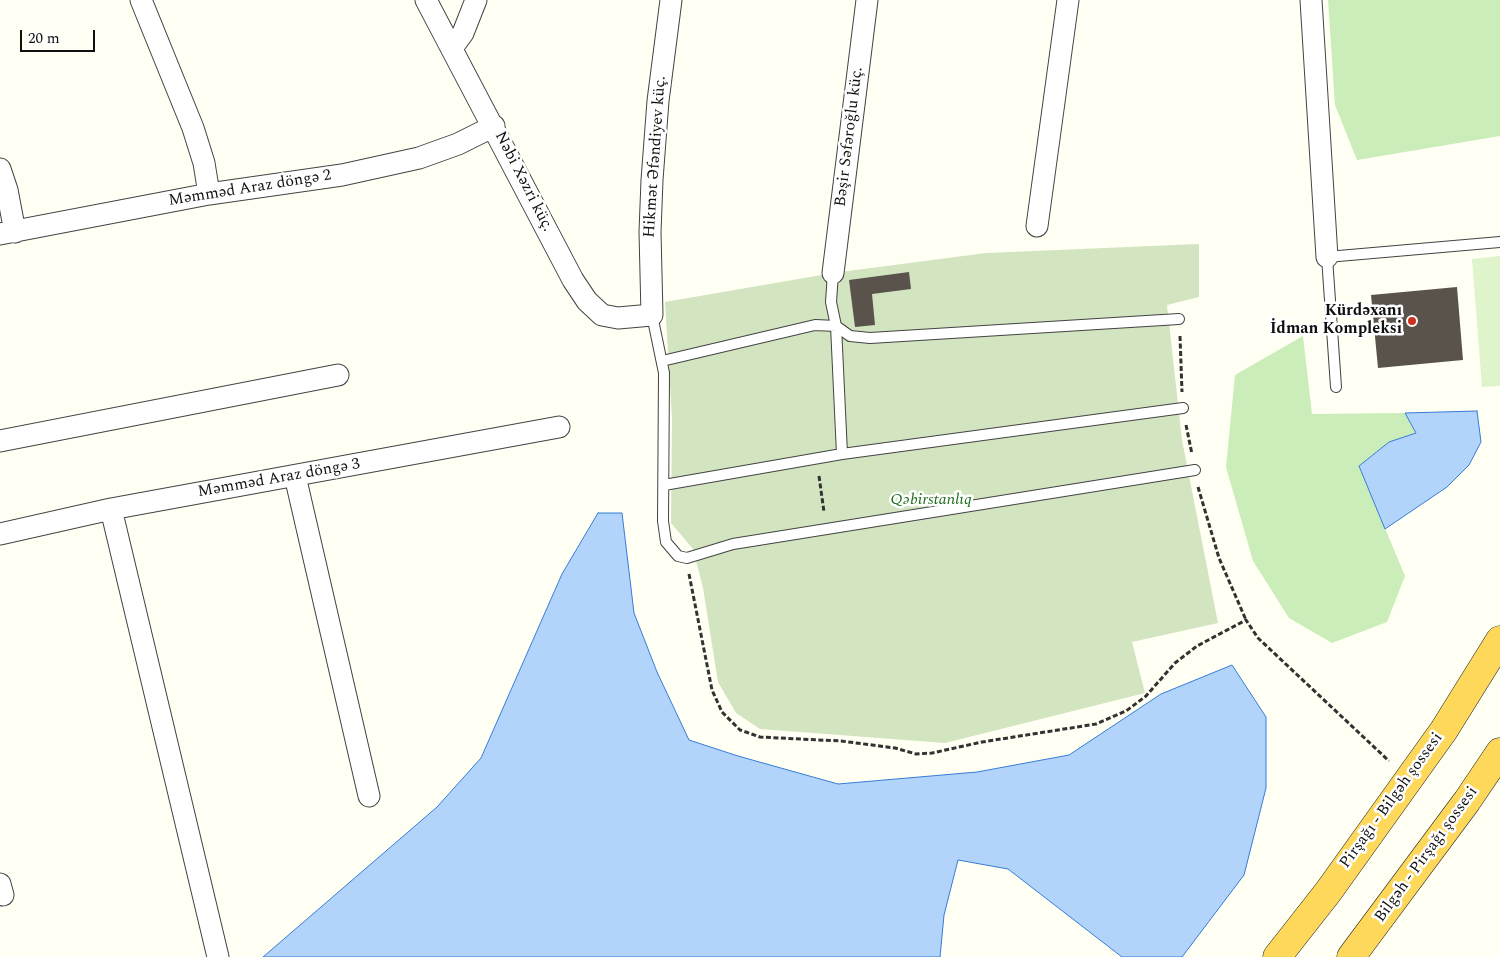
<!DOCTYPE html>
<meta charset="utf-8">
<style>
body{margin:0}
#map{position:relative;width:1500px;height:957px;overflow:hidden;background:#fffff3;font-family:Spectral,serif}
canvas{display:block}
.scale{position:absolute;left:20px;top:30px;width:75px;height:22px;box-sizing:border-box;border:2px solid #101010;border-top:0;padding-left:6px;font-size:15px;line-height:18px;white-space:nowrap;color:#101010;-webkit-text-stroke:4px #fff;paint-order:stroke}
</style>
<div id="map">
<canvas width="1500" height="957"></canvas>
<div class="scale">20 m</div>
</div>
<script>
const c = document.querySelector('canvas').getContext('2d');
c.lineJoin = 'round';
function paint(path, color) { c.fillStyle = color; c.fill(path, 'evenodd'); }
const poly = rows => new Path2D(rows.map(r => 'M' + r).join(''));
function stroke(path, color, width, dash) { c.strokeStyle = color; c.lineWidth = width; c.lineCap = dash ? 'butt' : 'round'; c.setLineDash(dash || []); c.stroke(path); }
function write(font, color, halo, rows, align = 'center') {
  c.font = font + ' Spectral,serif'; c.lineWidth = 5; c.setLineDash([]); c.textBaseline = 'middle'; c.strokeStyle = halo; c.fillStyle = color; for (const [text, x, y, turn = 0] of rows) {
    c.save(); c.translate(x, y); c.rotate((+turn || 0) * Math.PI / 180); c.textAlign = isNaN(turn) ? turn : align; if (halo) c.strokeText(text, 0, 0); c.fillText(text, 0, 0); c.restore();
  }
}
const green = poly([
 [1328,0,1500,0,1500,136,1357,160,1335,105],
 [1303,336,1312,414,1405,413,1416,433,1389,442,1359,466,1405,576,1387,622,1332,643,1289,618,1253,561,1226,467,1235,375]
]);
const cemetery = poly([
 [1199,244,1199,297,1167,305,1182,440,1218,623,1132,642,1145,693,945,743,760,729,736,713,718,682,703,588,693,549,671,523,672,419,665,302,833,273,986,253]
]);
const pitch = poly([
 [1500,256,1500,386,1482,387,1472,259]
]);
const water = poly([
 [1477,411,1481,442,1469,465,1447,487,1385,529,1359,466,1389,442,1416,433,1405,413,1477,411],
 [598,513,622,513,634,613,657,672,689,740,738,756,838,784,977,772,1069,755,1161,694,1232,665,1266,717,1266,788,1244,875,1182,957,1122,957,1008,869,958,860,944,915,940,957,263,957,437,807,481,758,562,574,598,513]
]);
const building = poly([
 [909,272,911,289,872,294,875,325,855,327,849,280],
 [1457,287,1463,360,1378,368,1371,295]
]);
const path = poly([
 [1180,336,1182,392],
 [1186,425,1192,454],
 [819,476,824,512],
 [1198,487,1219,558,1246,620],
 [689,574,712,690,722,712,740,730,760,737,841,741,895,748,916,754,932,753,982,742,1096,724,1126,711,1146,696,1175,663,1197,646,1246,620,1258,638,1389,761]
]);
const service = poly([
 [833,273,831,302,836,326,842,454],
 [652,315,664,373,663,521,666,542,678,556,687,558,733,544,1195,470],
 [662,361,815,325,836,326,850,336,870,338,1179,319],
 [1336,387,1327,257,1500,242],
 [664,485,842,454,1183,408]
]);
const minor = poly([
 [141,0,193,128,204,163,209,194],
 [426,0,573,280,587,301,602,315,618,318,652,315,650,232,652,180,658,101,671,0],
 [1311,0,1327,257],
 [452,48,463,33,476,0],
 [0,169,7,190,15,232],
 [1037,226,1068,0],
 [0,234,209,194,342,175,419,158,458,144,494,126],
 [833,273,867,0],
 [0,441,338,375],
 [295,476,369,796],
 [111,509,218,957],
 [0,534,111,509,559,427],
 [0,884,3,895]
]);
const trunk = poly([
 [1277,957,1328,892,1444,730,1500,640],
 [1351,957,1467,801,1500,752]
]);
const markers = [
 [1412,321,5,"#cb311d"]
];
const streetNames = [
 ["Bəşir Səfəroğlu küç.",850,137,-83],
 ["Hikmət Əfəndiyev küç.",656,157,-86],
 ["Nəbi Xəzri küç.",523,182,63],
 ["Məmməd Araz döngə 2",250,189,-9],
 ["Məmməd Araz döngə 3",279,479,-10],
 ["Pirşağı - Bilgəh şossesi",1392,801,-54],
 ["Bilgəh - Pirşağı şossesi",1427,855,-54]
];
const poiNames = [
 ["Kürdəxanı",1402,312],
 ["İdman Kompleksi",1402,330]
];
const parkNames = [
 ["Qəbirstanlıq",931,501]
];
paint(green, '#cbedb9');
paint(cemetery, '#d3e4c1');
paint(pitch, '#dff4cb');
paint(water, '#b3d4fa');
stroke(water, '#357cd7', 1);
paint(building, '#59534b');
stroke(service, '#434343', 12);
stroke(minor, '#434343', 23);
stroke(trunk, '#212121', 29);
stroke(path, '#323232', 3, [5, 2.5]);
stroke(service, '#fff', 10);
stroke(minor, '#fff', 21);
stroke(trunk, '#fed85a', 28);
for (const [x, y, r, color] of markers) { const dot = new Path2D(); dot.arc(x, y, r, 0, 2 * Math.PI); c.fillStyle = color; c.fill(dot); stroke(dot, '#fff', 2); }
write('16px', '#101010', '#fff', streetNames);
write('bold 16px', '#101010', '#fff', poiNames, 'right');
write('italic 16px', '#1e6d1a', '#fff', parkNames);
</script>
